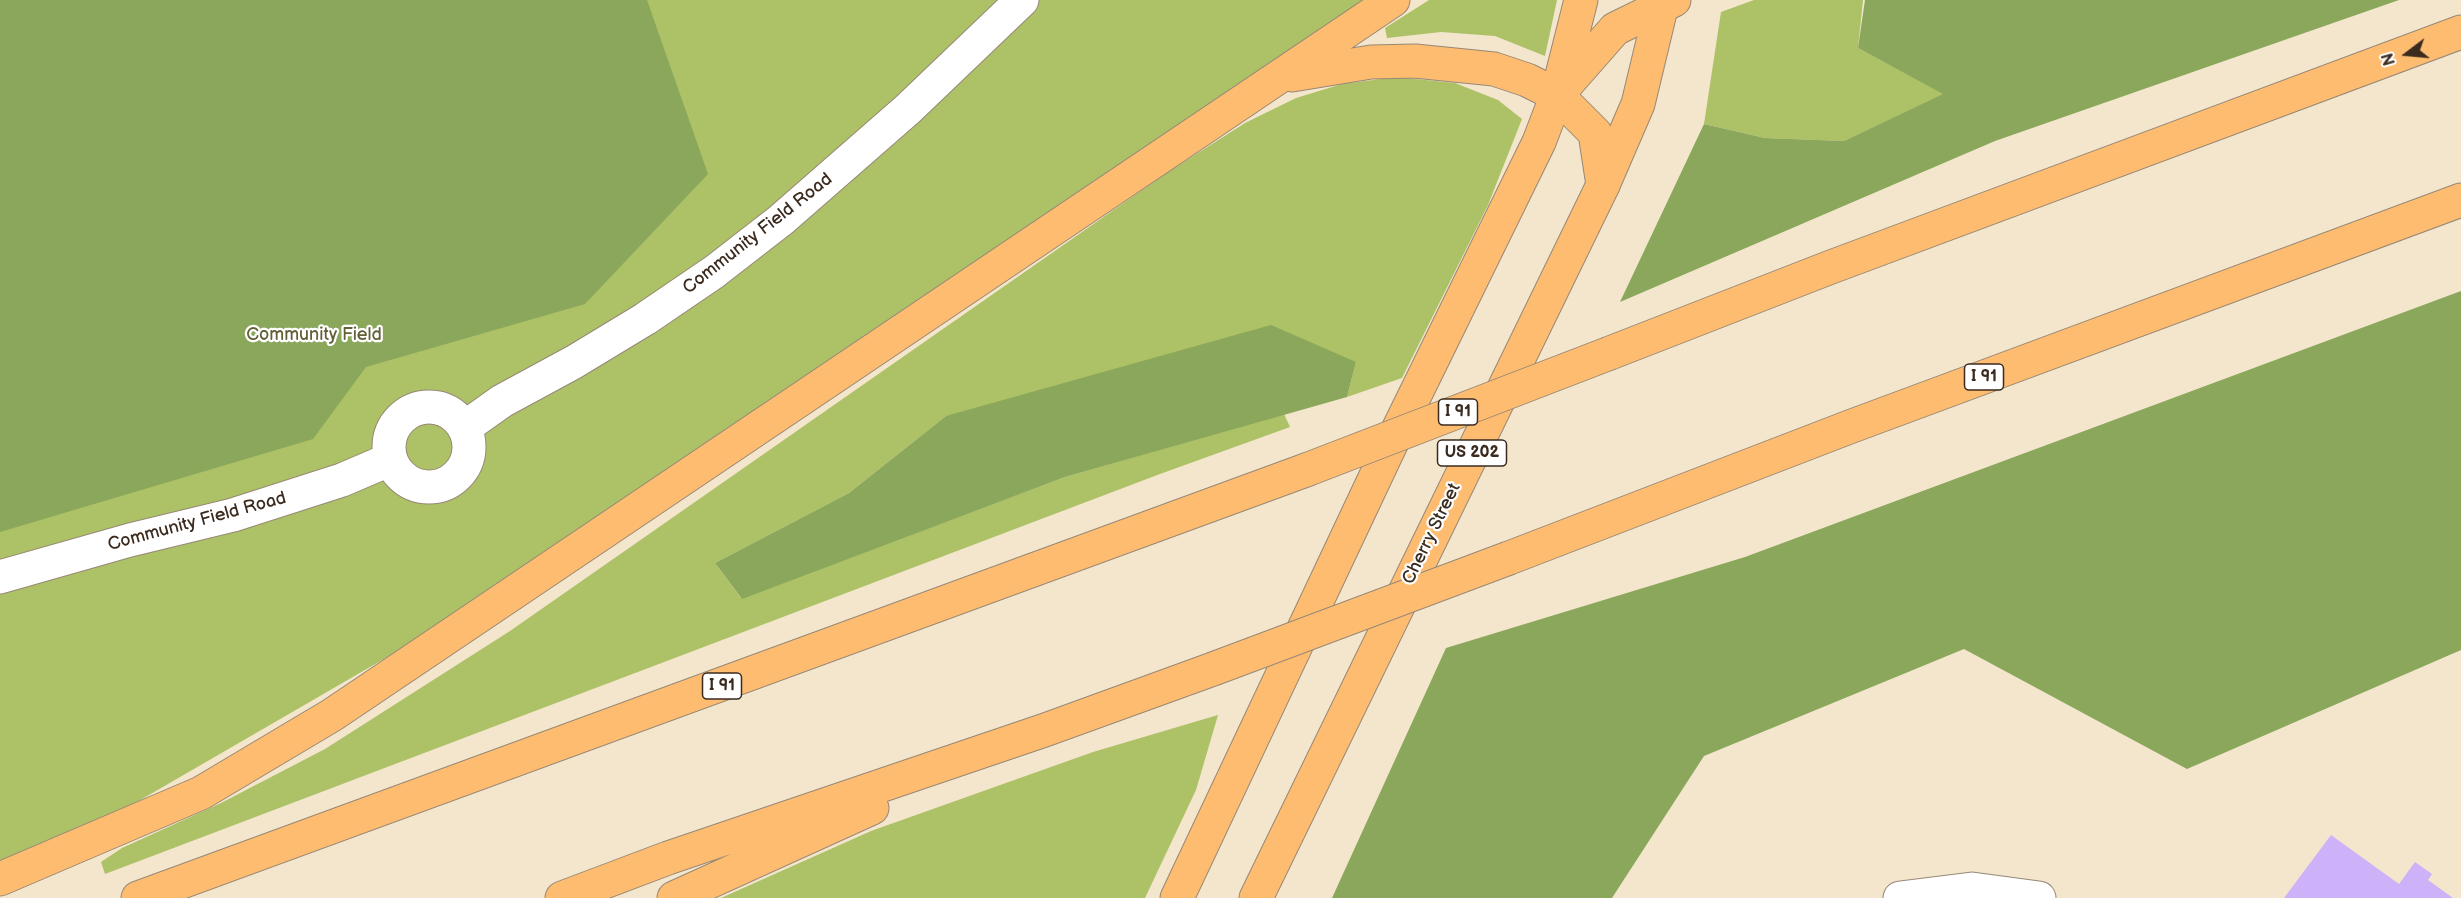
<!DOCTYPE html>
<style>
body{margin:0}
#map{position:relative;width:2461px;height:898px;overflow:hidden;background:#f3e6cd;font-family:"Balsamiq Sans",sans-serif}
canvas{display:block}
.north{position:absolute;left:2377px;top:24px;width:60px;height:60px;-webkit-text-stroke:4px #fff;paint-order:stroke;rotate:254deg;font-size:16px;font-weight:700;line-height:24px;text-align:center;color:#3b2a1e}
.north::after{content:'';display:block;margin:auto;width:21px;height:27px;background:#3b2a1e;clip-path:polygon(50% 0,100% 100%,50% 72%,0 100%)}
</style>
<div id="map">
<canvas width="2461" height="898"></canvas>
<div class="north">N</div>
</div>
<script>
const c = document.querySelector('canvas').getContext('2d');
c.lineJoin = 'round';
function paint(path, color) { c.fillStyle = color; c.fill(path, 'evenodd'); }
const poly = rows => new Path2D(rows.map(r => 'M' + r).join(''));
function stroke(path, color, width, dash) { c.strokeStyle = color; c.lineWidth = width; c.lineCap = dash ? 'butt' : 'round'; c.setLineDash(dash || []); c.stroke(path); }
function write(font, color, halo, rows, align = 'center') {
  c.font = font + ' "Balsamiq Sans",sans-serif'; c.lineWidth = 4.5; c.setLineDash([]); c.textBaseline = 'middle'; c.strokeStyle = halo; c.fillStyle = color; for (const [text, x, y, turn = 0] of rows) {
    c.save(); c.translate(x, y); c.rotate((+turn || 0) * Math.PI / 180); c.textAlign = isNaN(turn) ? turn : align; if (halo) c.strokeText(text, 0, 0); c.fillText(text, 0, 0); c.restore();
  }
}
const green = poly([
 [426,0,1367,0,617,524,16,872,0,877,0,67],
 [1429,0,1557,0,1545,56,1495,36,1441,32,1387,38,1385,28],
 [1754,0,1863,0,1858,48,1944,94,1844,141,1765,138,1704,124,1721,12],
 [1396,77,1455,83,1498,100,1522,119,1488,205,1402,378,1347,397,1356,362,946,416,849,493,715,563,741,598,1065,477,1284,414,1290,427,1160,474,105,874,101,862,122,848,221,803,325,749,510,631,1168,172,1245,123,1296,98,1342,84],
 [1218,715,1196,790,1145,898,721,898,871,831,1093,752]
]);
const forest = poly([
 [0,0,647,0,708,174,585,304,366,367,313,439,0,532],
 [1865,0,2399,0,1995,141,1620,302,1704,124,1765,138,1844,141,1943,94,1858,48],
 [2461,291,2461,650,2187,769,1964,649,1704,756,1612,898,1332,898,1446,648,1745,557],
 [1271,325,1356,362,1347,397,1065,477,742,599,715,563,849,493,946,416]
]);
const building = poly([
 [2331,835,2399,884,2415,862,2432,874,2428,880,2453,898,2284,898]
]);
const minor = poly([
 '389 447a40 40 0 1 1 80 0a40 40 0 1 1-80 0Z',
 [464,428,502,401,574,362,645,319,714,272,781,220,908,109,1022,0],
 [0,577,130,540,233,515,342,480,391,459],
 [1900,898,1972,889,2039,898]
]);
const major = poly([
 [1177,898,1390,446,1539,142,1557,95,1581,0],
 [1256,898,1603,185,1638,104,1663,0]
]);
const highway = poly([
 [1292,75,1371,62,1415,61,1494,69,1527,80,1557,95,1595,133,1603,185],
 [1557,95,1615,29,1674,0],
 [1610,353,1831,267,2461,32],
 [1509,558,1852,426,2461,200],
 [0,879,201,793,332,715,1393,0],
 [138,898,1306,470],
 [562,898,668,858,1045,730,1213,669],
 [674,898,872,808]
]);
const highwayBridge = poly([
 [1306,470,1610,353],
 [1213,669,1509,558]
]);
const shields = [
 [1984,377,39],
 [1458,412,39],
 [1472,453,69],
 [722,686,39]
];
const shieldNames = [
 ["I 91",1984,377],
 ["I 91",1458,412],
 ["US 202",1472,453],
 ["I 91",722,686]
];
const streetNames = [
 ["Community Field Road",758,234,-38],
 ["Community Field Road",197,522,-15],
 ["Cherry Street",1432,534,-64]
];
const parkNames = [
 ["Community Field",314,335]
];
paint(green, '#adc166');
paint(forest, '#8aa75b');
paint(building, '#cdb1f9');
stroke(minor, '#978876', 35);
stroke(major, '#978876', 35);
stroke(highway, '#978876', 35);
stroke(minor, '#fff', 33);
stroke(major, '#fdbc70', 33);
stroke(highway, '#fdbc70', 33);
stroke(highwayBridge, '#978876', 35, []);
stroke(highwayBridge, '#fdbc70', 33);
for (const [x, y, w] of shields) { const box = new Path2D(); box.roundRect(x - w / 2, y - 13, w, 26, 4.5); c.fillStyle = '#fff'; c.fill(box); stroke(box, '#3b2a1e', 1.5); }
write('bold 16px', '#3b2a1e', null, shieldNames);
write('18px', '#3b2a1e', '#fff', streetNames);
write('18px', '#635f37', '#fff', parkNames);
</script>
